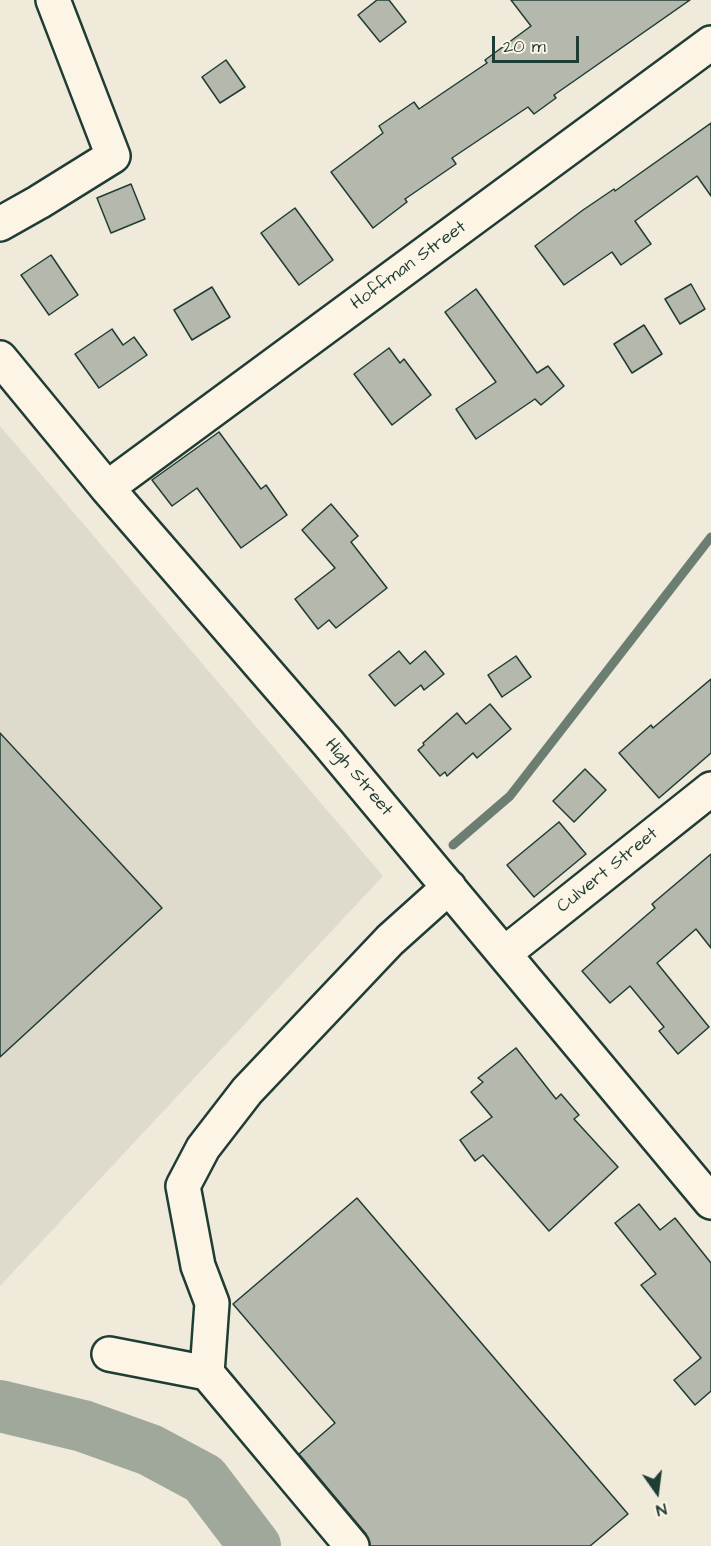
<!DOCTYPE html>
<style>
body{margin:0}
#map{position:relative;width:711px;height:1546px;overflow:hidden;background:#efeada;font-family:"Architects Daughter",sans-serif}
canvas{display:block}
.north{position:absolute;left:627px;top:1462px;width:60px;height:60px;-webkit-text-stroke:4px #fcf5e5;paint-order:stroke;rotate:166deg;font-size:16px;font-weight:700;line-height:24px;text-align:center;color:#1f3d34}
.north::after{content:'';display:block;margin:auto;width:21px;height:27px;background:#1f3d34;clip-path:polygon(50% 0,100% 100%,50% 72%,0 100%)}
.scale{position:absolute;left:492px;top:36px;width:87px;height:27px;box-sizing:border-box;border:3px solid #1f3d34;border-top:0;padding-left:8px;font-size:18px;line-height:21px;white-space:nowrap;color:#1f3d34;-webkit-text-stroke:4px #fcf5e5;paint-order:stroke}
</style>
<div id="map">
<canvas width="711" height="1546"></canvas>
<div class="north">N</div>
<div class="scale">20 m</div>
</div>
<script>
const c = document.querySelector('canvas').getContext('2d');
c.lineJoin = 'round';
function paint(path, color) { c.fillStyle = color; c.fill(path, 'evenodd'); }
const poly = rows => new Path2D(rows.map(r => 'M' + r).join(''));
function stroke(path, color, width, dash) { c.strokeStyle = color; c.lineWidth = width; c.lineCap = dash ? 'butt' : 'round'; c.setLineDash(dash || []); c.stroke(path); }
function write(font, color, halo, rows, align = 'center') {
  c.font = font + ' "Architects Daughter",sans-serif'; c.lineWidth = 6; c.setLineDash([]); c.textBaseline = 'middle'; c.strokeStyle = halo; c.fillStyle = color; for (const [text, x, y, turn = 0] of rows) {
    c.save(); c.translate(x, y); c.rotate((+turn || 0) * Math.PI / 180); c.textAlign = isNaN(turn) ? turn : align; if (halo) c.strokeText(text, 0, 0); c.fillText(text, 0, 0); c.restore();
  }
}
const built = poly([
 [0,426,383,876,0,1286]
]);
const stream = poly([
 [453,845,510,796,711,537]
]);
const river = poly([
 [0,1406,83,1426,150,1450,204,1479,255,1546]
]);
const building = poly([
 [377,0,389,0,406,22,380,42,358,15,377,0],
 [511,0,690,0,554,95,556,98,534,114,528,107,452,158,456,164,405,199,407,202,373,228,331,172,383,133,379,126,414,102,419,109,487,63,485,60,531,26,511,0],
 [226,60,245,87,220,103,202,77,226,60],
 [711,123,711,196,697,176,635,221,651,244,621,265,612,252,564,285,535,246,583,210,614,189,615,191,711,123],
 [131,184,145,219,111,233,97,198,131,184],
 [295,208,333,260,299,285,261,233,295,208],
 [51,255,78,295,49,315,21,275,51,255],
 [691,284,705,309,680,324,665,299,691,284],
 [212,287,230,317,192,340,174,310,212,287],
 [476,289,537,373,548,366,564,386,541,405,535,399,476,439,456,409,496,382,445,312,476,289],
 [644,325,662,354,632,373,614,344,644,325],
 [112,329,123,345,134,337,147,355,99,388,75,354,112,329],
 [389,348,400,363,404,359,431,395,392,425,354,374,389,348],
 [219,432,261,489,266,485,287,515,241,548,197,488,172,506,152,480,219,432],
 [331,504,358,536,351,542,387,588,336,628,329,620,318,629,295,599,335,568,302,530,331,504],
 [399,651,410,664,425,651,444,674,424,690,421,685,395,706,369,675,399,651],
 [516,656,531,677,502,697,488,675,516,656],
 [711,679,711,753,659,798,619,753,651,725,653,728,711,679],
 [490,704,511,729,477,758,473,753,447,776,445,772,440,776,418,750,424,745,423,743,457,713,466,724,490,704],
 [0,733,162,908,0,1057,0,733],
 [585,769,606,790,574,822,553,801,585,769],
 [559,822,586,854,534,897,507,865,559,822],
 [711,854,711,948,696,929,657,963,709,1027,678,1054,659,1031,664,1027,630,986,610,1003,582,971,655,908,652,904,711,854],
 [516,1048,556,1099,561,1094,579,1115,574,1119,618,1167,549,1231,483,1155,475,1161,460,1140,492,1117,471,1092,483,1082,478,1078,516,1048],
 [357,1198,628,1514,590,1546,370,1546,366,1534,299,1454,335,1423,233,1304,357,1198],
 [639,1204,660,1230,675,1218,711,1263,711,1391,695,1405,674,1380,701,1358,641,1285,656,1274,615,1223,639,1204]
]);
const minor = poly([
 [0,224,39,202,113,156,53,0],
 [0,358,107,488,328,743,711,1202],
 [107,488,711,43],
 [505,953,711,789],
 [109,1354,207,1373,352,1546],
 [207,1373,212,1303,198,1266,183,1186,203,1148,247,1091,390,940,449,887]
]);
const streetNames = [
 ["Hoffman Street",409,266,-36],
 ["High Street",358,778,50],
 ["Culvert Street",608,871,-39]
];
paint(built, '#dedbcc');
stroke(stream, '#6c7d71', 9);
stroke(river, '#9fa89a', 52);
paint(building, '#b5b9ad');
stroke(building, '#1f3d34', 1.5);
stroke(minor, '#1f3d34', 38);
stroke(minor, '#fcf5e5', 33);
write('18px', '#1f3d34', '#fcf5e5', streetNames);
</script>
